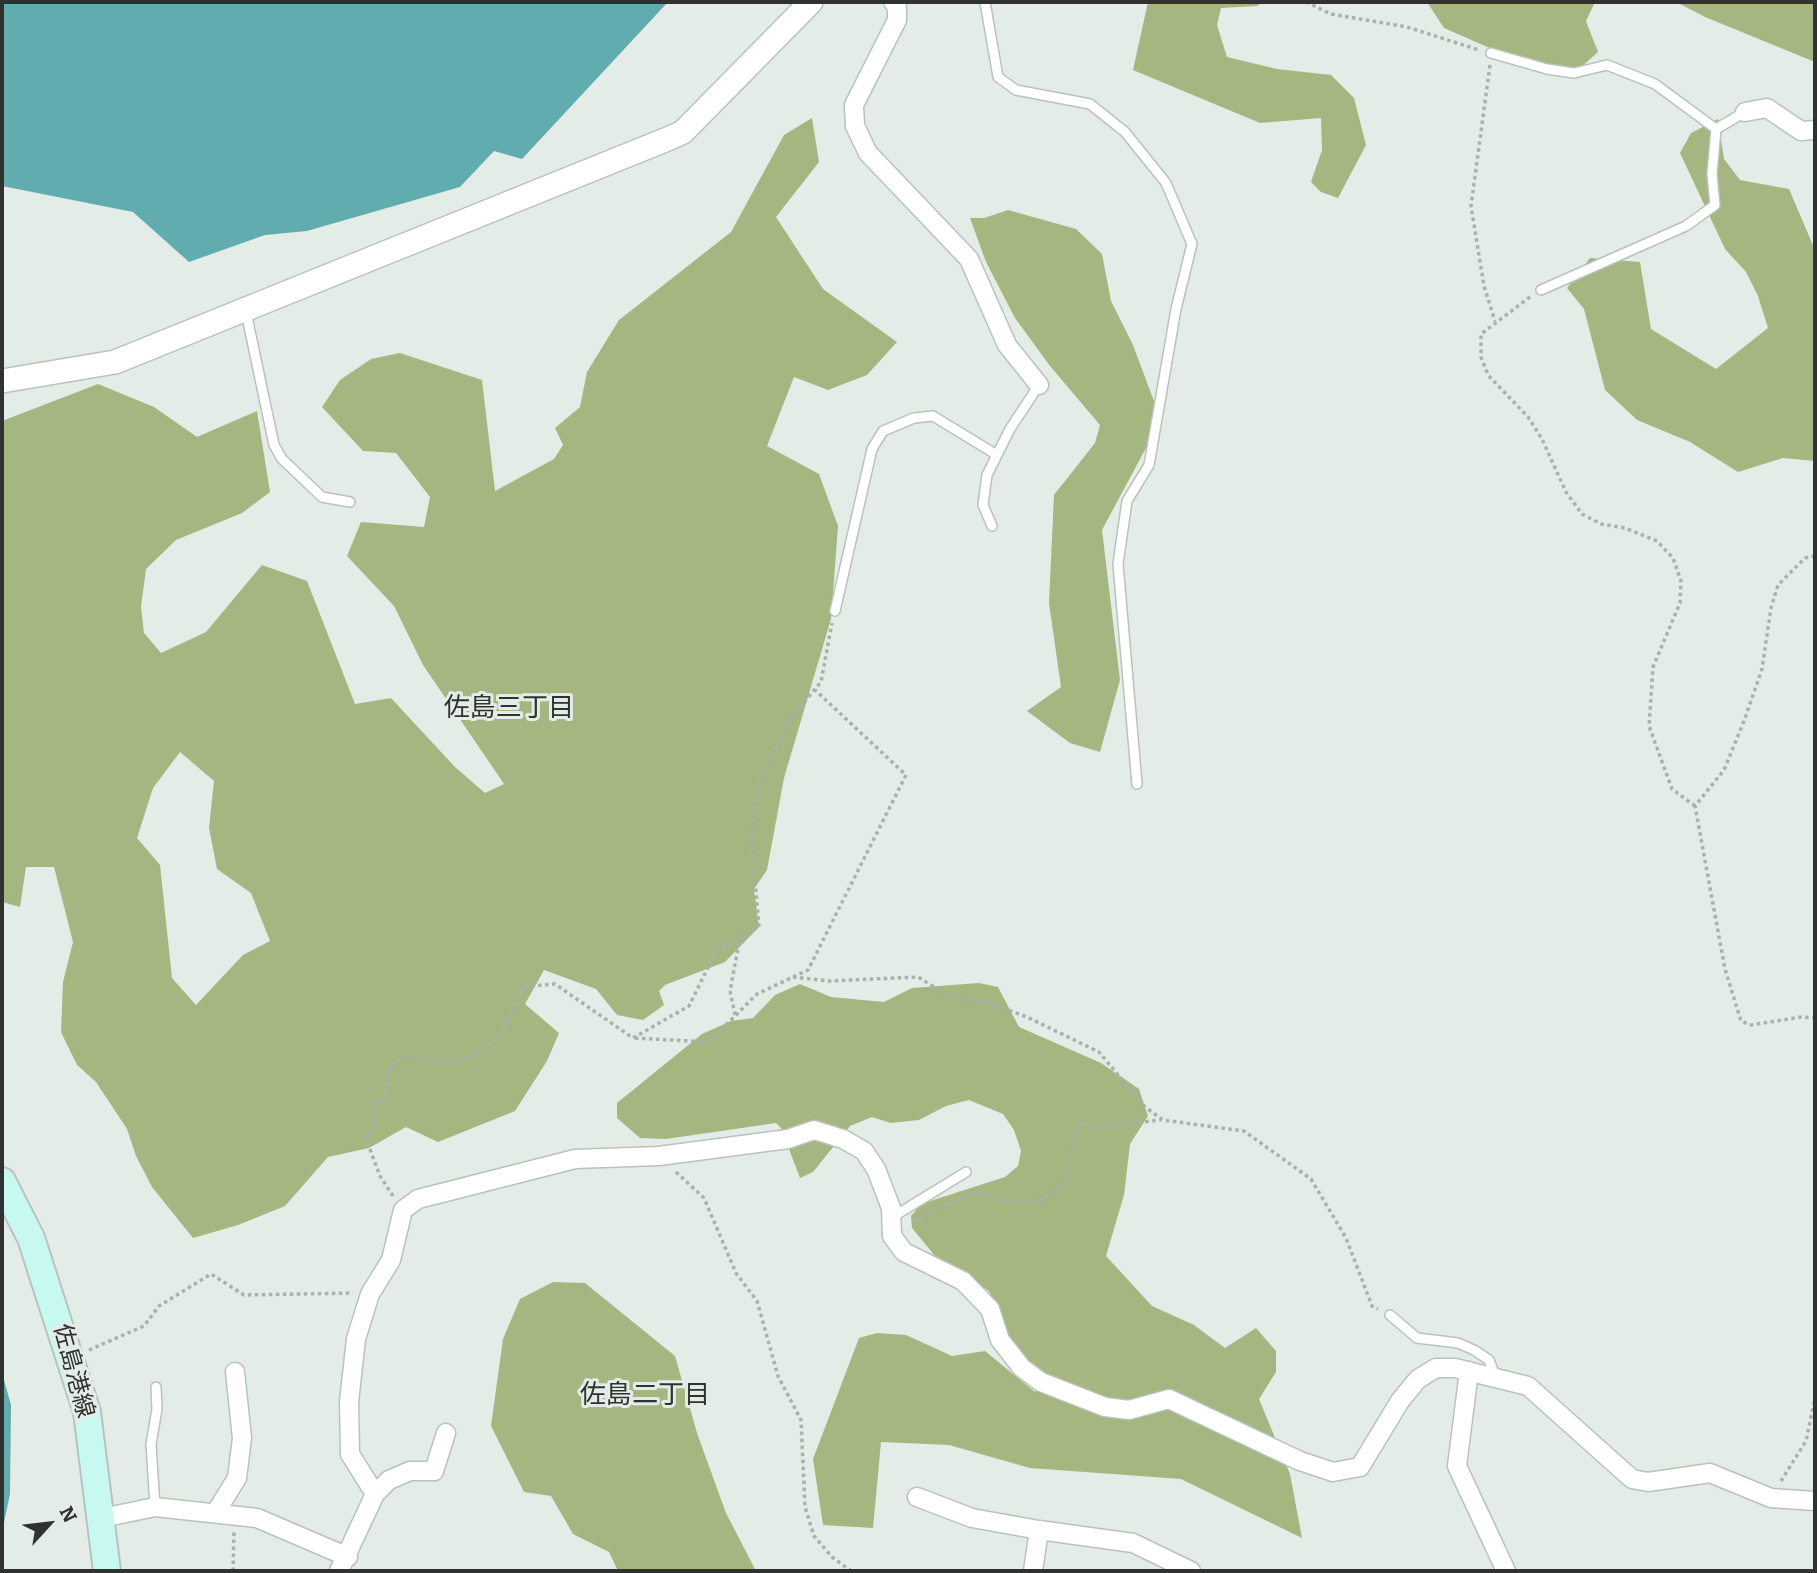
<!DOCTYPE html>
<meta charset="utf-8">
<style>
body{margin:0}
#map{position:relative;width:1817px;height:1573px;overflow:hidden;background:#e4ece7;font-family:Bitter,serif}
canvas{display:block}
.frame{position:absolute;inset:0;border:4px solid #2f3230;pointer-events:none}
.north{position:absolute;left:14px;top:1489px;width:70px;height:70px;-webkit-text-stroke:5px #e4ece7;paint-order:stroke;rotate:63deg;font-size:19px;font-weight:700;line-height:28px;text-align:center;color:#2f3230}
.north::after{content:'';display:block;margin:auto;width:24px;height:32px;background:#2f3230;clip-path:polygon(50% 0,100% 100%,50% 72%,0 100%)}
</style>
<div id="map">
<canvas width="1817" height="1573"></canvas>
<div class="frame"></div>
<div class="north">N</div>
</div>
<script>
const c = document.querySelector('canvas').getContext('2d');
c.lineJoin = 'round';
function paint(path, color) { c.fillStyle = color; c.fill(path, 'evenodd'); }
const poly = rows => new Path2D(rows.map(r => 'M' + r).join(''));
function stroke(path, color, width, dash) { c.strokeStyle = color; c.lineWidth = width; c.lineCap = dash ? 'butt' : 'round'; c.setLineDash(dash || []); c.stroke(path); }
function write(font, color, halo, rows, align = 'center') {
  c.font = font + ' Bitter,"Noto Sans JP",serif'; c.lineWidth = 6; c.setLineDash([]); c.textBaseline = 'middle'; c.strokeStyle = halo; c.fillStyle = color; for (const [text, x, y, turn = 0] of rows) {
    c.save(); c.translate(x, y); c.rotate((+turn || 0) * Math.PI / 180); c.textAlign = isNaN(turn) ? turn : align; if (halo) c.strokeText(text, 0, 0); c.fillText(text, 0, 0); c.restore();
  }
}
const forest = poly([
 [1148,2,1263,2,1257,6,1221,8,1217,25,1227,57,1277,69,1331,75,1354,98,1366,145,1338,198,1321,192,1311,182,1322,150,1321,118,1260,123,1133,70],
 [1427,2,1595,2,1586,21,1598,52,1572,75,1547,73,1444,28],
 [1676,2,1815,2,1815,62,1705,17],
 [812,118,819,162,776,217,823,289,897,342,867,375,828,390,794,377,767,446,819,474,838,526,831,619,784,778,767,870,754,889,759,927,725,962,665,985,659,991,664,1005,643,1020,617,1015,596,989,544,970,525,1004,559,1033,547,1061,515,1111,438,1142,406,1127,369,1148,328,1157,285,1206,238,1225,193,1238,152,1187,136,1156,127,1129,96,1082,77,1065,61,1032,63,982,73,942,54,867,26,867,20,907,2,902,2,421,98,384,154,407,197,437,257,411,270,492,242,513,176,540,146,569,141,607,144,633,161,653,206,632,262,565,307,581,355,704,391,698,455,767,485,793,504,784,423,665,394,606,347,556,361,522,424,527,430,497,396,453,363,451,322,407,340,380,371,359,400,353,482,380,495,491,554,459,563,445,555,428,580,407,587,372,619,320,731,232,784,135],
 [180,752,214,781,209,828,217,869,251,893,270,941,243,955,196,1005,172,978,160,865,137,838,153,788],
 [1718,119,1724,159,1740,180,1789,189,1815,250,1815,461,1783,458,1738,472,1690,442,1637,420,1605,390,1584,309,1567,288,1590,258,1640,262,1651,329,1716,369,1768,328,1758,296,1746,272,1725,249,1680,153,1691,133],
 [1008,210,1076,229,1102,254,1111,301,1133,345,1161,420,1102,530,1120,680,1100,752,1070,743,1027,711,1061,687,1049,603,1054,495,1095,443,1100,425,1050,366,1015,318,986,262,970,218,984,218],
 [979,983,998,987,1019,1027,1101,1063,1139,1089,1148,1116,1130,1144,1124,1195,1106,1256,1152,1306,1194,1325,1225,1348,1256,1328,1276,1351,1276,1372,1259,1399,1290,1474,1302,1538,1181,1479,1030,1468,949,1445,881,1442,873,1528,823,1525,813,1459,859,1338,877,1333,906,1335,952,1356,985,1351,1035,1392,1038,1381,1006,1335,989,1291,935,1256,912,1228,911,1216,921,1204,1005,1177,1018,1166,1021,1151,1014,1130,1003,1114,969,1100,946,1106,919,1120,891,1123,872,1117,850,1126,813,1172,800,1178,781,1128,776,1123,666,1139,640,1138,617,1118,617,1103,702,1034,731,1021,753,1018,775,995,800,984,831,997,884,1002,912,988],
 [553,1282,585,1283,675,1356,698,1436,726,1513,756,1571,618,1571,609,1552,573,1534,551,1496,524,1492,491,1426,503,1339,520,1299]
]);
const water = poly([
 [2,2,668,2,522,159,494,151,460,187,307,231,265,235,189,262,133,212,2,186],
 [2,1373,11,1405,10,1494,2,1532]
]);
const path = poly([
 [1306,2,1331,14,1407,27,1479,50],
 [1490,65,1471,206,1484,286,1495,321],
 [1530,297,1481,334,1481,357,1488,375,1528,417,1542,439,1566,492,1582,514,1601,524,1625,528,1657,541,1673,558,1681,581,1680,603,1653,667,1649,726,1672,789,1695,806],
 [1815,556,1805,558,1778,585,1771,608,1762,669,1744,721,1724,770,1695,806,1725,969,1741,1021,1751,1025,1801,1017,1815,1018],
 [793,977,829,981,918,977,952,998,989,1003,1027,1017,1099,1052,1145,1107,1163,1120,1244,1131,1311,1179,1346,1238,1372,1306,1378,1309],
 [735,1015,730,991,740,938],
 [635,1038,709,1042,757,994,808,970,906,775,815,690],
 [676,1172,704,1198,736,1273,757,1301,778,1376,801,1420,805,1507,814,1536,832,1557,851,1571],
 [393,1196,380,1176,365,1136,375,1129,373,1102,385,1101,389,1069,405,1056,450,1063,472,1056,503,1032,523,987,555,984,633,1038,689,1006,716,951,759,927,751,833,759,782,789,720,821,682,832,623],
 [914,1220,976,1192,1009,1203,1042,1200,1065,1182,1079,1122,1097,1127,1161,1120],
 [89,1350,144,1326,159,1306,211,1274,244,1295,353,1293],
 [1781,1481,1806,1441,1815,1398],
 [233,1571,234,1531]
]);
const service = poly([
 [985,2,998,77,1016,90,1090,104,1125,132,1166,183,1192,244,1176,309,1149,465,1127,501,1118,564,1137,784],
 [1491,53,1547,69,1574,73,1607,65,1655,84,1716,129],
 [1541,290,1686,226,1715,205,1712,174,1716,129,1745,112],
 [246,312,274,445,282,459,322,497,350,502],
 [992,526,983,505,987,475,1010,429,1039,385],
 [835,611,872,449,883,431,914,418,933,416,997,455],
 [891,1218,966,1172],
 [1390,1315,1417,1338,1458,1343,1474,1350,1489,1360,1496,1378],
 [155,1507,151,1444,157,1409,156,1387]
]);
const minor = poly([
 [893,2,897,7,897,20,854,105,855,126,868,153,969,259,1007,345,1039,385],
 [1745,112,1767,108,1801,131,1815,130],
 [1469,1371,1457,1466,1506,1571],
 [375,1494,350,1454,349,1402,356,1339,370,1294,391,1260,403,1210,418,1199,575,1159,659,1156,788,1139,814,1130,843,1139,864,1151,876,1169,891,1208,892,1236,904,1252,963,1281,990,1309,1000,1340,1022,1368,1041,1382,1105,1407,1129,1410,1169,1399,1300,1461,1333,1472,1360,1467,1400,1401,1418,1379,1436,1368,1455,1368,1528,1386,1632,1479,1648,1482,1710,1473,1771,1498,1815,1501],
 [917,1497,972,1518,1039,1530],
 [216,1512,237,1478,242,1438,235,1372],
 [102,1518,155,1507,257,1518,348,1557],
 [339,1571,375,1494,389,1480,410,1471,434,1471,446,1433],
 [1033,1571,1039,1530,1133,1543,1191,1571]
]);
const tertiary = poly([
 [2,381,115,362,670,138,683,132,811,2]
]);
const secondary = poly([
 [2,1181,31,1238,87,1412,107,1571]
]);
const streetNames = [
 ["佐島港線",73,1371,75]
];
const neighbourhoodNames = [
 ["佐島三丁目",509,709],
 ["佐島二丁目",645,1396]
];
paint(forest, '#a6b680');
paint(water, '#60acaf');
stroke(service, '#bac2bd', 12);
stroke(minor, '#bac2bd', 21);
stroke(tertiary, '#bac2bd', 26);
stroke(secondary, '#bac2bd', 30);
stroke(path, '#aab0ac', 3.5, [3.5, 3.5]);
stroke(service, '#fff', 9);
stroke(minor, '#fff', 18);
stroke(tertiary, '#fff', 23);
stroke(secondary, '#c7f9f1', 26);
write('24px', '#2f3230', '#e4ece7', streetNames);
write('26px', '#2f3230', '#e4ece7', neighbourhoodNames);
</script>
